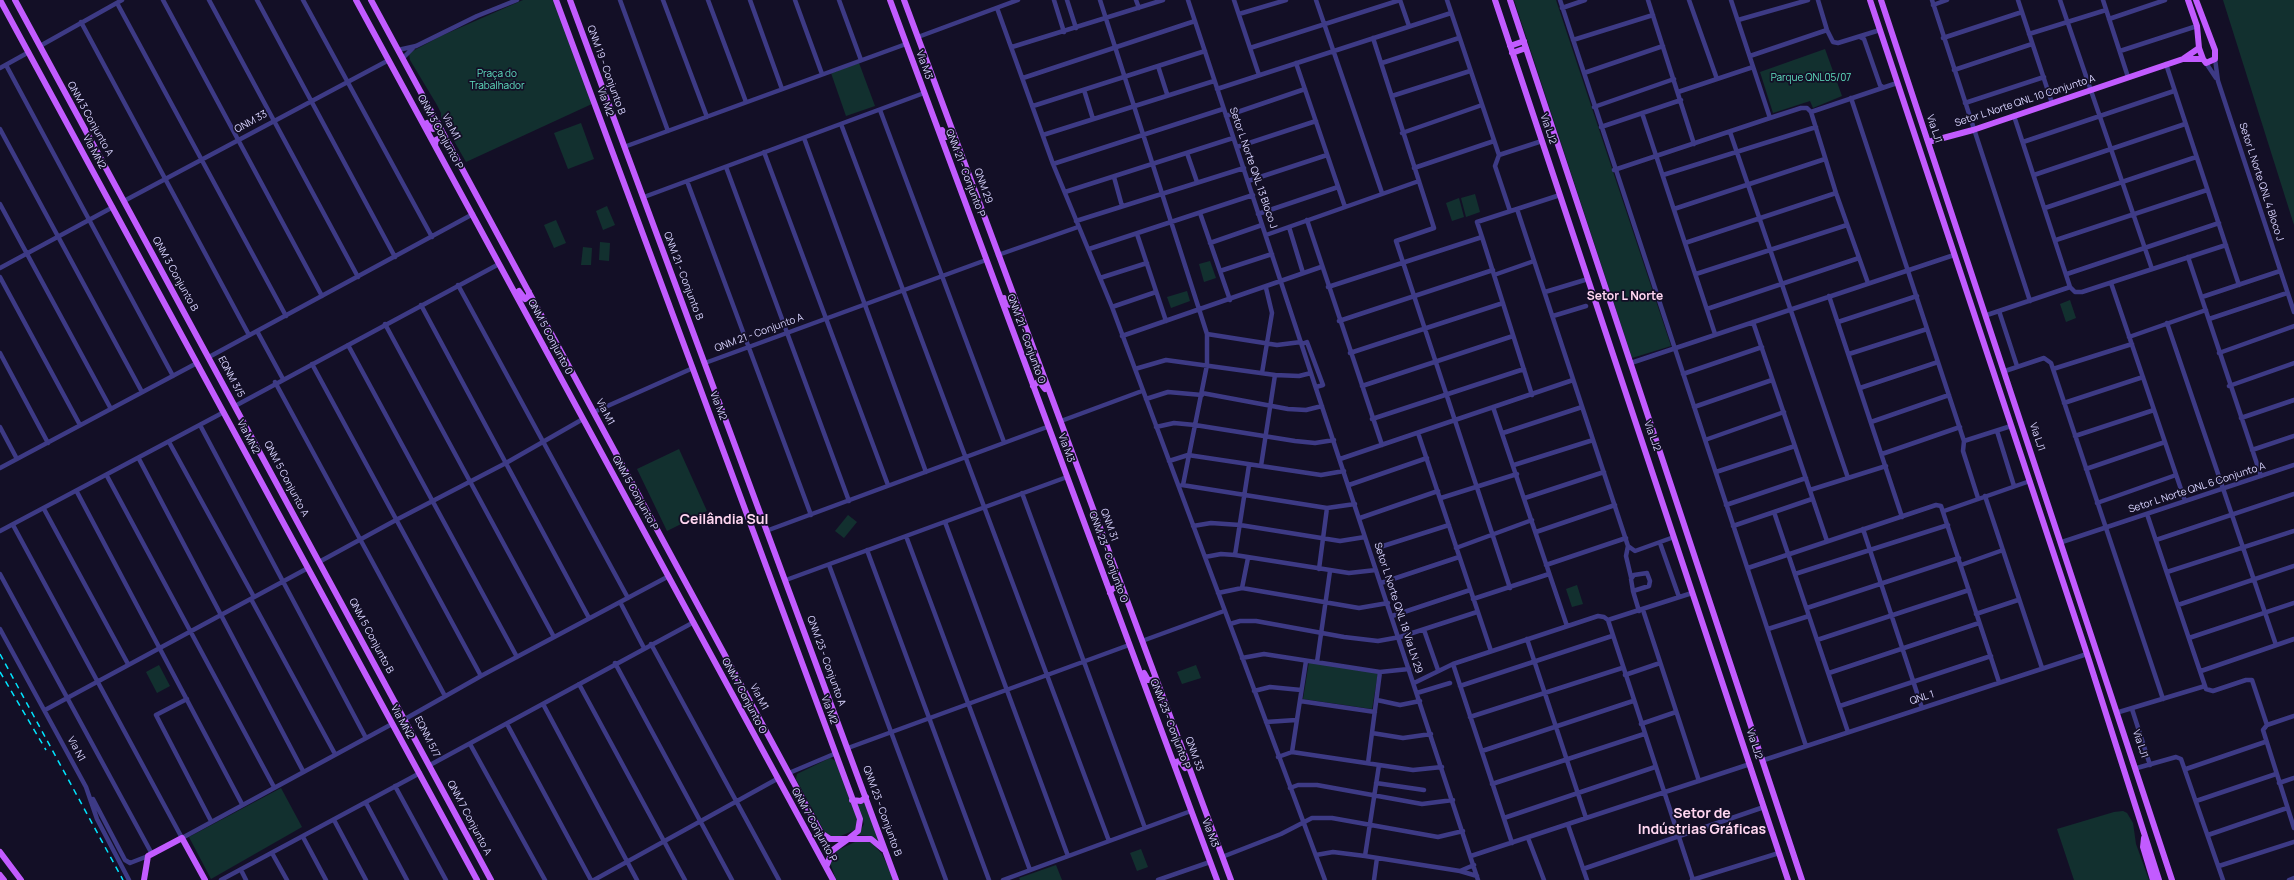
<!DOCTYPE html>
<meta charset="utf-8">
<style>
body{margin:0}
canvas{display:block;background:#130f26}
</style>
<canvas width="2294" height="880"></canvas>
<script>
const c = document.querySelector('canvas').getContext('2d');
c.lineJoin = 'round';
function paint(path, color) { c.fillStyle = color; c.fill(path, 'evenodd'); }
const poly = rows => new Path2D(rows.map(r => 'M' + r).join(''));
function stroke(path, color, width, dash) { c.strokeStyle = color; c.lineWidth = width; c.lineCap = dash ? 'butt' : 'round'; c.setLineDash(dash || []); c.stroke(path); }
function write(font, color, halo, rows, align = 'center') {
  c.font = font + ' Manrope,sans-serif'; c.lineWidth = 3.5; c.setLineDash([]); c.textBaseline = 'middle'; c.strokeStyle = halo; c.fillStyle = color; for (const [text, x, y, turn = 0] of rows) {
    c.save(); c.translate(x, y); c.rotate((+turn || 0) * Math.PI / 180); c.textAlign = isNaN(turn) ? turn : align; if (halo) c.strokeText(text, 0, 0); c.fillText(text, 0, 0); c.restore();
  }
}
const green = poly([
 [523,0,555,0,594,103,466,162,441,118,441,113,437,105,410,60,409,53,441,36],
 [1514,0,1556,0,1671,346,1632,358],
 [2223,0,2294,0,2294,225],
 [1825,49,1842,96,1813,108,1810,101,1773,113,1760,72],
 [859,63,875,106,846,116,831,73],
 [581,123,594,159,568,169,554,133],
 [1475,194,1480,212,1466,217,1461,198],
 [1459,198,1464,217,1452,221,1446,203],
 [607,206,615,225,603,230,596,211],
 [556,220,566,243,554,248,544,225],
 [600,242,610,243,609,261,599,260],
 [583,247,592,248,591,265,581,265],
 [1210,261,1216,278,1204,282,1199,264],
 [1187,291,1190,301,1171,308,1167,297],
 [2070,300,2076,318,2066,322,2060,304],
 [679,449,707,511,667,531,637,469],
 [848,515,857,522,844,538,835,531],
 [1577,585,1583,604,1572,607,1566,589],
 [1309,662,1378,673,1372,709,1303,699],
 [159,665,170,686,157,693,146,672],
 [1196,665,1201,678,1182,684,1177,672],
 [830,758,836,761,858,821,855,830,838,837,831,837,825,833,796,779,797,774],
 [281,788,302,827,211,879,189,837],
 [865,803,880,841,869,836,858,835,864,824,857,804],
 [2123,811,2127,813,2133,823,2136,844,2149,880,2074,880,2057,829,2114,812],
 [870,841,882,854,894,880,836,880,830,862,836,851,855,842],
 [1141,849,1148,867,1137,871,1130,853],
 [1056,865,1062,880,1020,880,1019,878]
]);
const minor = poly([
 [163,0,322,296],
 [209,0,358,277],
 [257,0,395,257],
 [303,0,432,237],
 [620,0,668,131],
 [663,0,707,117],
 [708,0,746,102],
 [750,0,782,89],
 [795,0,822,74],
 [839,0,861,60],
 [1054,0,1064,32],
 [1067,0,1076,28],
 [1100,0,1207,334,1207,365,1183,485],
 [1136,0,1139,8],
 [1188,0,1478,880],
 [1234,0,1259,75],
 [1316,0,1382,193],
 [1400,0,1409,26],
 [1447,0,1499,155,1542,141],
 [1560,0,1806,746],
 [1648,0,1694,144],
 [1689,0,1717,79],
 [1731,0,1770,118],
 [1818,0,1827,30,1833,42,1838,43,1880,30],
 [1932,0,2030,301],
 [2018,0,2052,103],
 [2060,0,2152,269],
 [2103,0,2128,77],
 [117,3,286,316],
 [1933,5,1947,0],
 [997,8,1053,164,1112,307,1325,880],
 [1562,8,1585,0],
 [1239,14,1286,0],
 [2109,19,2165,0],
 [1738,20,1808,0],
 [81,22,249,335],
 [2029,34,2106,10],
 [918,37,1018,0],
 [1860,37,1864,39,1880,85,1883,87],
 [1373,38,1434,228,1396,241,1510,588],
 [1943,38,2022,12],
 [1573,40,1653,15],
 [40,46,122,0],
 [1012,47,1163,0],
 [1250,48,1400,0],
 [398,50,416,46,477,16,517,0],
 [2120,51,2197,26],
 [1750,56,1827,30],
 [403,58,413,48],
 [2215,59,2218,81,2294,312],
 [1296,63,1345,207],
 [1382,63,1459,38],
 [2206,63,2216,78],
 [2166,64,2239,285],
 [6,65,173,376],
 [1158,66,1167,94],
 [0,68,29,52],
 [1954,70,2032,44],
 [1584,73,1663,46],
 [1023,78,1195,21],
 [1217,89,1451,13],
 [1084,90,1093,119],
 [1678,92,1753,67],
 [1392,96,1470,71],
 [1851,98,1964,441,1963,451,1978,498],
 [1965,103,2044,77],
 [1033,106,1205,51],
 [1594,107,1674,79],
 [880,110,1004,442],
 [1811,112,1897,83],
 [1642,113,1715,334],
 [1226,116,1305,89],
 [2014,116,2070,287,2075,292,2082,292,2226,245],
 [841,124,1109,841],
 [1601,127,1681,100],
 [0,129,142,392],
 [1730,132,1848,478],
 [1402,133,1482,105],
 [1043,135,1214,81],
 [804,138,926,472],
 [2023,142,2174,91],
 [624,147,906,44],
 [1237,147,1316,121],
 [764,152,888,485],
 [1187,153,1197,182],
 [1499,155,1495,166,1510,211],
 [1053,164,1223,109],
 [726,167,849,501],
 [1414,168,1494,141],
 [1614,170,1770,118,1801,108,1807,108,1811,112,1836,193,1868,283],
 [1663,175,1816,127],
 [2034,175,2185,124],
 [1114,177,1122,206],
 [687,181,811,515],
 [1248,181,1327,155],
 [1065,192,1233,138],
 [644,197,924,93],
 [124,201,389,60],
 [0,204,111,409],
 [2045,208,2196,157],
 [1517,209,1628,546,1635,551,1674,537],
 [1674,209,1825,159],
 [1200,213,1230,300],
 [1258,214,1338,187],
 [1307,220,1382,445],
 [1076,221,1244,168],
 [1289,227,1303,273],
 [1137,234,1166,321],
 [1266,235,1419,181],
 [1482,237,1532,395],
 [2056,240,2207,190],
 [1210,243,1262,225],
 [1685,243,1836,193],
 [1089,249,1253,195],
 [998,255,1078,227],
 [2188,257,2261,476],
 [0,268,113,207],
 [1220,271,1272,254],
 [1696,274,1847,225],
 [2067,274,2219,223],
 [1494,275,1534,261],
 [0,277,80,425],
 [1100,278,1147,263],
 [2111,283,2185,501],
 [458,285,628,598],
 [1328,287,1482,237,1477,222,1560,195],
 [1545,292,1588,279],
 [1829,296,1902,517],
 [2202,297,2280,271],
 [421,305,589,618],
 [1112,307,1156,292],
 [1707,309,1859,258],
 [1999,311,2017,366],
 [1987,315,2070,287],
 [1553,316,1586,306],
 [2209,319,2287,293],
 [1339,321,1493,270],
 [1753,322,1827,541],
 [1838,322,1917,296],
 [2167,323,2276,645],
 [385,324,554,637],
 [257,331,283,379],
 [1207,334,1277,345,1301,342],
 [1122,336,1321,267],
 [2129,337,2206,310],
 [1302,344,1307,342,1323,385,1316,387],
 [348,345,517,657],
 [0,353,48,443],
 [1350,353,1503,303],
 [2219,353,2294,326],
 [1849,354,1927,329],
 [209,357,473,214],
 [705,363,986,260],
 [1631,363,1954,255],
 [312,364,481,676],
 [1135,369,1166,360,1275,375,1299,376,1311,373],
 [2053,369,2132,344],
 [2005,371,2044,358,2051,363,2163,699],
 [1262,373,1272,313,1266,288],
 [1683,374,1762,347],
 [275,382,445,696],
 [1362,386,1513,336],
 [2229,386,2294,363],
 [1860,388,1938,362],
 [1202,393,1288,409,1306,410,1322,406],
 [1146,399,1168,392,1202,395],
 [2064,403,2143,377],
 [235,406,499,264],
 [1493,407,1567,626],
 [1694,407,1772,380],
 [594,412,693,368],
 [2241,418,2294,400],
 [1372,419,1524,369],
 [1061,421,1142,391],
 [1871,422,1949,395],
 [200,425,366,738],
 [0,427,17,459],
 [1156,427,1174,423,1195,425,1295,441,1315,443,1334,440],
 [1997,431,2014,486],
 [1418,433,1491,651],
 [1503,433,1582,407],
 [2075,436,2154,410],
 [1705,440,1784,412],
 [1964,441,2011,426],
 [169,442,254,597],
 [2252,450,2294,436],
 [1882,454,1960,427],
 [139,459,303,771],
 [1340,459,1573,380],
 [1169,461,1188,455,1321,475,1344,471],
 [1514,465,1593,440],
 [1261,466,1275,375],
 [0,468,197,363],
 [2086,469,2165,442],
 [1716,472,1795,446],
 [107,476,274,787],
 [1182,485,1327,508,1355,504],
 [1349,485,1427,458],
 [1810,490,1886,466],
 [77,492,242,804],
 [1022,493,1145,828],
 [1985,496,2042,668],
 [1441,498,1517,474],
 [1525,498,1604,472],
 [2097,503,2176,475],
 [1726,505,1806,478],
 [44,509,128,664],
 [1944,511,2030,481],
 [1774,512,1848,732],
 [2147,514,2206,689,2213,691,2246,680,2252,680,2267,725],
 [1360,518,1438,491],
 [945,522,1068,856],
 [13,525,182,838,392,724],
 [1193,526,1211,523,1240,525,1340,541,1365,537],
 [1733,526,1812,499],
 [1863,529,1922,708],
 [0,531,224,412],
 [766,531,1047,427],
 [1536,532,1615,505],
 [906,536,1030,870],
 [2156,540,2294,494],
 [2062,542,2294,465],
 [1660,543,1679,597],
 [1628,546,1626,556,1631,577],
 [1380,547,1449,525],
 [1456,548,1532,520],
 [867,550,989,880],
 [1235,555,1249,465],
 [1205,557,1221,554,1235,555,1349,573,1376,570],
 [319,562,396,520,506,463,583,419],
 [829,565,946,880],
 [1546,565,1626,538],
 [1961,565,2003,550],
 [1748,568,1936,505,1941,506,1999,682],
 [1319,569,1327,508],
 [2167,572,2294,531],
 [0,574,152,854],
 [1795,574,1948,525],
 [786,580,1067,477],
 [1381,583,1459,557],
 [1242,588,1248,558],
 [1633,591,1649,586,1650,581,1647,573,1634,575,1631,579,1633,591,1639,611],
 [1218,593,1242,588,1359,608,1388,603],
 [251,599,335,754],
 [1473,599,1549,574],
 [620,602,644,648],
 [2178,605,2294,566],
 [1807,608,1959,558],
 [1643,610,1699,781],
 [1976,614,2018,600],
 [1392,616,1470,590],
 [1608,620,1692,593],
 [1230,624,1240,621,1256,621,1344,637,1378,641,1400,637,1477,612],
 [0,629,86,787,97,819,129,880],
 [1768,629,1809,616],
 [1424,630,1438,670],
 [2189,638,2294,603],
 [1527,639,1586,818],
 [1817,640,1969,590],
 [1142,641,1224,611],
 [651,644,779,880],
 [1242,658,1264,654,1380,672,1409,669],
 [1317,662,1330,571],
 [615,663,732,880],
 [1453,664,1512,843],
 [2201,671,2294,639],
 [1829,673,1979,623],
 [1625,675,1660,663],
 [1414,683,1453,664,1598,616,1604,617,1608,620,1693,880],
 [579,684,685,880],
 [1460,686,1612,636],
 [1254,691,1270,687,1301,690],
 [1417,693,1450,683],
 [187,699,156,715,211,821],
 [1377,700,1400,705,1420,701],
 [1300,701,1375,712],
 [543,704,637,880],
 [1840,706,1991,656],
 [2132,709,2150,765],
 [45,710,308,568],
 [2119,712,2205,686],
 [2294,716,2267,725,2263,730,2294,828],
 [1470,717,1622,668],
 [405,719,481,676,669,576],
 [1266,722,1296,720],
 [507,724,591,880],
 [1641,724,1676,712],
 [1372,733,1403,738,1431,734],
 [470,744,545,880],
 [848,748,1129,645],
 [1482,751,1633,701],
 [1292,752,1306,661],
 [1278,757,1292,752,1413,770,1442,767],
 [1764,760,2087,654],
 [1368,763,1380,672],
 [430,765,694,622],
 [2137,768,2176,757,2181,759,2223,880],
 [2186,769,2265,742],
 [789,773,834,754],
 [1376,783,1424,790],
 [2279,783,2294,778],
 [1492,784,1644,734],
 [395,786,446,880],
 [1290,788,1298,785,1317,785,1422,804,1453,800],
 [93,799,125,860,130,863,148,856],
 [2196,801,2276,774],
 [366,803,407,880],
 [1504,818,1655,767],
 [334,820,366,880],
 [1568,825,1587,880],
 [2208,835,2287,808],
 [303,837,326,880],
 [1528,838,1544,880],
 [272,853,287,880],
 [1316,855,1333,852,1365,856,1460,871,1477,876],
 [1365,856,1379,765],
 [1471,856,1750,764],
 [1222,857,1281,834,1312,818,1332,818,1438,837,1463,831],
 [2219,866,2294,842],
 [1583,869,1764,807],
 [241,870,246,880],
 [1460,871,1474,865],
 [221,880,420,773],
 [594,880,777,779],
 [1003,880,1191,811],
 [1158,880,1210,862],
 [1374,880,1377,858],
 [1692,880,1779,853],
 [2289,880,2294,878]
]);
const major = poly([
 [0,0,477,880],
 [15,0,491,880],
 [356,0,833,880],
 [371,0,821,833,830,839,848,839,858,831,860,819,556,0],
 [570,0,896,880],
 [890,0,1217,880],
 [904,0,1231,880],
 [1495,0,1788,880],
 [1510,0,1802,880],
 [1870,0,2087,654,2159,880],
 [1881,0,2172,880],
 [2188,0,2197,26,2199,48,2203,59],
 [1510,46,1524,41],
 [1512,53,1526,48],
 [2184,59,2203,59,2206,63,2215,59,2215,50,2196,0],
 [427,123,430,128,433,129,438,123],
 [942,130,945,137,951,137,953,132],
 [1928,142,1973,130,2183,59,2199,48],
 [435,145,436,140,440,138,446,144],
 [519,291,525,299,529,296,529,292],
 [1004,298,1006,303,1010,305,1014,303,1015,300],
 [1033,386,1039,381,1045,389],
 [1110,593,1112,589,1117,587,1122,594],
 [1144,673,1148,680,1153,680,1155,677],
 [1175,766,1176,762,1180,761,1185,768],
 [852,800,861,801,866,797],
 [2144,838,2143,847,2153,880],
 [0,852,21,880],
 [826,867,833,850,848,839,871,839,883,849],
 [0,875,4,880],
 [144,880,148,856,182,838,205,880]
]);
const rail = poly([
 [0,654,123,880],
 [0,672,46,750]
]);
const streetNames = [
 ["Via M3",924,65,70],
 ["QNM 19 - Conjunto B",606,70,70],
 ["Setor L Norte QNL 10 Conjunto A",2025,101,-18],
 ["Via M2",605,102,70],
 ["QNM 3 Conjunto A",90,119,61],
 ["QNM 33",251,122,-29],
 ["Via M1",451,127,62],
 ["Via LJ2",1548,129,71],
 ["Via LJ1",1934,129,72],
 ["QNM 3 Conjunto P",440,132,61],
 ["Via MN2",94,152,61],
 ["Setor L Norte QNL 13 Bloco J",1253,168,71],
 ["QNM 21 - Conjunto P",965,173,69],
 ["Setor L Norte QNL 4 Bloco J",2261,182,72],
 ["QNM 29",983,186,70],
 ["QNM 3 Conjunto B",175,274,61],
 ["QNM 21 - Conjunto B",683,276,69],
 ["QNM 21 - Conjunto A",759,333,-20],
 ["QNM 5 Conjunto 0",550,337,62],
 ["QNM 21 - Conjunto O",1026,339,70],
 ["EQNM 3/5",231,377,62],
 ["Via M2",718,406,69],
 ["Via M1",605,412,62],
 ["Via LJ2",1652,436,70],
 ["Via MN2",248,437,62],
 ["Via LJ1",2037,437,72],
 ["Via M3",1066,448,70],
 ["QNM 5 Conjunto A",286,479,62],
 ["Setor L Norte QNL 6 Conjunto A",2197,488,-18],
 ["QNM 5 Conjunto P",635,493,61],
 ["QNM 31",1109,525,70],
 ["QNM 23 - Conjunto O",1108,557,70],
 ["Setor L Norte QNL 18 Via LN 29",1398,608,72],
 ["QNM 5 Conjunto B",371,636,62],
 ["QNM 23 - Conjunto A",826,661,70],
 ["QNM 7 Conjunto O",744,696,62],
 ["Via M1",759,697,62],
 ["QNL 1",1922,698,-18],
 ["Via M2",829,710,70],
 ["Via MN2",402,722,61],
 ["QNM 23 - Conjunto P",1170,724,69],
 ["EQNM 5/7",427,737,63],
 ["Via LJ2",1754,744,72],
 ["Via LJ1",2140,744,72],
 ["Via N1",76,749,62],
 ["QNM 33",1194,754,70],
 ["QNM 23 - Conjunto B",882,811,70],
 ["QNM 7 Conjunto A",469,818,62],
 ["QNM 7 Conjunto P",814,825,61],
 ["Via M3",1210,833,69]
];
const parkNames = [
 ["Praça do",497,74],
 ["Trabalhador",497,86],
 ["Parque QNL05/07",1811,78]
];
const quarterNames = [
 ["Setor L Norte",1625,297]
];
const districtNames = [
 ["Ceilândia Sul",724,520],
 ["Setor de",1702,814],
 ["Indústrias Gráficas",1702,830]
];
paint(green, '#12302f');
stroke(minor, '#3d3a85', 4.5);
stroke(major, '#c25bff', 6);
stroke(rail, '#00e5ff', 1.5, [6, 5]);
write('10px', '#d9d4ff', '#130f26', streetNames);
write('10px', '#5fe0c0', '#130f26', parkNames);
write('bold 12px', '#ffd6f0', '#130f26', quarterNames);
write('bold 14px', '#ffd6f0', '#130f26', districtNames);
</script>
